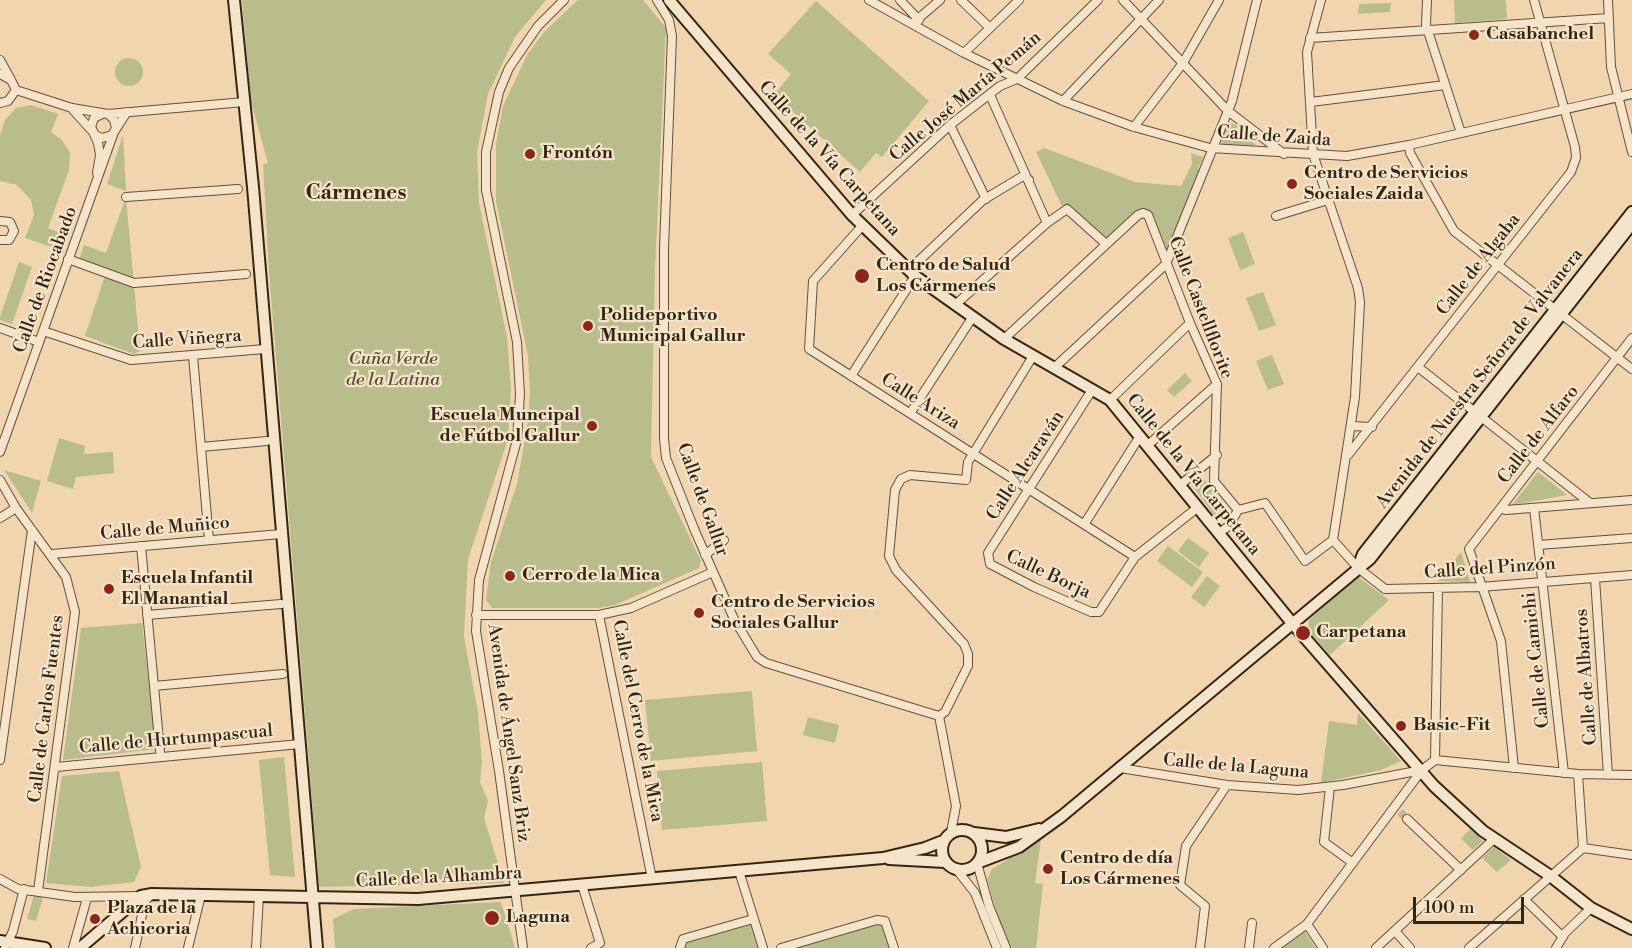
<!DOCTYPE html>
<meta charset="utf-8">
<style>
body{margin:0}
#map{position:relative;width:1632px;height:948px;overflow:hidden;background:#f0d5ae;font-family:"Libre Bodoni",serif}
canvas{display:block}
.scale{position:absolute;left:1413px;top:897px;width:111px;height:27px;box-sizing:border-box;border:3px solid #332714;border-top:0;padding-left:8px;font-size:18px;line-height:21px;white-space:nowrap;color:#332714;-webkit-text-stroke:4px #f5e4ca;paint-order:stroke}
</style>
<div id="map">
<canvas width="1632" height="948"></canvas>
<div class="scale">100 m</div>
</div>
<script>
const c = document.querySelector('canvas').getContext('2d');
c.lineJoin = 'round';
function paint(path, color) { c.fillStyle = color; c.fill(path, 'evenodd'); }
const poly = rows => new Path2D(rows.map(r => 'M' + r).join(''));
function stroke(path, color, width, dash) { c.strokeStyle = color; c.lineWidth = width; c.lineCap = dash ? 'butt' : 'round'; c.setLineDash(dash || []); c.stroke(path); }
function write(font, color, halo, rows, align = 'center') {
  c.font = font + ' "Libre Bodoni",serif'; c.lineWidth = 4.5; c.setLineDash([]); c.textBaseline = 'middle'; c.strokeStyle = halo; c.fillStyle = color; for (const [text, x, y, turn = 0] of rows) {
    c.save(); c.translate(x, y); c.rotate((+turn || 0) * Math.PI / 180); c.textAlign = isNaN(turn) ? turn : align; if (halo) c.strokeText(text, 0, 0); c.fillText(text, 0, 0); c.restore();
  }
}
const green = poly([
 [242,0,546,0,515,37,488,94,477,152,479,203,507,337,511,389,508,439,468,559,464,636,478,713,482,763,480,782,488,801,484,818,504,883,319,887,269,271,263,164,268,163,251,102],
 [578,0,643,0,666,28,655,268,651,457,701,561,699,568,615,605,599,608,492,608,486,600,491,562,517,484,527,428,530,395,528,356,496,201,496,144,503,106,527,55,544,32],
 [1454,0,1506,0,1507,19,1455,23],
 [816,1,929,101,882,157,876,153,860,172,774,95,791,74,768,54],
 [1391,3,1390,12,1358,14,1359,4],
 '115 72a14 14 0 1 1 28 0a14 14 0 1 1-28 0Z',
 [31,105,58,114,51,132,62,140,70,153,69,170,48,228,63,234,58,249,25,238,34,215,31,200,17,185,0,181,0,135,5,120,16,108],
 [1229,122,1238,126,1237,129,1256,145,1223,146,1221,139],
 [123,135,126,191,107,184],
 [1044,148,1135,182,1181,186,1192,164,1191,153,1203,157,1198,169,1202,171,1166,264,1143,213,1106,244,1062,206,1036,152],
 [126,197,140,351,134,354,85,336,106,273,78,263,84,245,106,253],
 [1243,232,1255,264,1240,270,1228,238],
 [19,262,32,267,12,324,0,320,0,317],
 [1263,292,1276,325,1259,331,1246,298],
 [1272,355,1284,384,1268,390,1256,361],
 [1185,373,1192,381,1174,397,1167,390],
 [59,438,85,446,84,454,113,452,114,473,76,477,73,489,47,481],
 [4,470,41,481,32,513],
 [1538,472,1567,495,1512,505],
 [1198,478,1204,479,1226,508,1223,520,1216,518,1192,485],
 [1188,538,1209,553,1199,567,1178,551],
 [1168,546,1203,572,1192,587,1157,561],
 [1461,552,1470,582,1438,581],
 [1207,576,1220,586,1204,607,1191,597],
 [1357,576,1389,600,1330,655,1308,630,1309,620],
 [142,623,156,749,63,760,81,628],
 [752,691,757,751,651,761,645,700],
 [1358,713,1401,761,1381,770,1321,783,1329,721,1357,725],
 [808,717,839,725,835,743,803,735],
 [284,757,295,877,270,875,259,760],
 [762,762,767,821,662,830,657,771],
 [119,771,141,867,134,882,91,887,46,883,62,776],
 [1470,829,1483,841,1473,850,1461,839],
 [1041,839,1035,883,1043,884,1036,948,1007,948,987,879,992,869],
 [1494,847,1511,860,1497,872,1482,858],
 [34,895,43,897,36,921,27,919],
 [501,902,515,948,335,948,333,919,354,909],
 [753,919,763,948,680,948,683,939],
 [885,921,894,948,781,948],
 [1303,929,1316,948,1279,948]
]);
const streetTunnel = poly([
 [1400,812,1407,819]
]);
const street = poly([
 [657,0,669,20,672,36,664,248,664,439,666,458,695,531,734,619,757,657,766,663,939,716,956,806,951,832],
 [869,0,964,53,1063,101,1134,127,1210,148,1347,156,1409,145,1632,94],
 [900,0,919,20],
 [961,0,990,28],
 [1123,0,1228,111,1284,154],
 [1321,0,1307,52,1313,154,1358,288,1360,302,1355,397,1333,540],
 [1427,0,1426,25,1461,133],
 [1608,0,1611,67,1632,152],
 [912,24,940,0],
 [1310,38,1609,18],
 [964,53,1019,0],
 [0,60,11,80],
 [0,74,11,80,16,90,8,101,0,103],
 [16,90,72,108,108,114,244,102],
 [990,95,1047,223],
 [1063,101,1159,0],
 [1311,102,1445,85],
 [73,110,93,132,98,143,100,155,97,173],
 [102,114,94,118,91,127,95,135,102,138,112,135,116,128,114,120,108,114],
 [950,125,986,199],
 [1134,127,1183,63,1219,0],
 [1409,145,1410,153,1454,231,1632,369],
 [126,197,238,189],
 [852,215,950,125,1000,86,1017,79,1098,0],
 [1276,216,1328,200],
 [0,221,10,222,14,231,9,240,0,240],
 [862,226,813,281,809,349,1135,557],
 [68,259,134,283,246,274],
 [909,270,983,200,1023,176,1029,180],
 [955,305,1047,223,1067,209,1106,244],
 [0,328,39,342],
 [43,331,131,360,265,349],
 [1004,339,1138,215,1143,213,1148,215,1190,323,1217,384,1214,481,1238,510],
 [193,356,209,540],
 [1418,367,1590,503],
 [1054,368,1166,264,1232,101,1257,0],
 [851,376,915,276],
 [1092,390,988,553,990,564,1034,587,1091,612,1099,612,1135,557,1197,508],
 [1110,400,1190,323],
 [911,412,972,318],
 [1351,426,1372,427],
 [1148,445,1217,384],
 [201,447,267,441],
 [0,452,114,132,127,112],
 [1348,455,1571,172,1576,158,1575,147,1534,0],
 [0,480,16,508,66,577,75,612,38,891],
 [1180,485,1217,455],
 [1501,508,1506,510,1632,500],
 [1534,508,1564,773],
 [0,518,16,508],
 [1085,523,1140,436],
 [1220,532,1229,526,1238,510,1265,503,1305,561,1333,540],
 [1333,540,1358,568,1385,589,1480,587,1632,575],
 [1538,545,1632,538],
 [141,546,160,751],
 [52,554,281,534],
 [705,555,724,540],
 [1595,578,1608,775],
 [147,615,281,604],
 [476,615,599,615],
 [154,686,283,674],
 [939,716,945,712,968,666,968,654,964,644,896,570,889,556,895,490,901,479,910,475,966,480,968,462,1033,356],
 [0,760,32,530],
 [1435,760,1438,588],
 [56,767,300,744],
 [1120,768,1227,785,1298,790,1343,785,1422,770,1435,760,1578,774,1632,775],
 [1514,768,1501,641,1469,549,1632,338],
 [1330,787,1324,842,1353,863],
 [1407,819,1461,870],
 [1583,848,1632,855],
 [977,863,989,906,1006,948],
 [957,870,975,893,997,948],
 [739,871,763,948],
 [0,879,18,889,75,897,141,896],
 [652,879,599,615,631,608,713,572],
 [582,885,600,943,591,948],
 [1524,899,1563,937],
 [1307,924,1323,948],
 [1395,931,1410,948],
 [5,948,13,931,24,889],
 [73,948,87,898],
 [135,948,145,901,151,895],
 [188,948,201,895],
 [256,948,259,896],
 [523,948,499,771,476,631,479,580,517,440,520,394,517,342,486,190,486,152,499,92,509,68,538,26,564,0],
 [680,948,683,939,753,919],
 [781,948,877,920,885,921,894,948],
 [1200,948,1205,906,1180,885,1186,846,1227,785],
 [1249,948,1252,923],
 [1274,948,1307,924,1422,770],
 [1376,948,1494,839],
 [1469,948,1583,848,1578,774],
 [1556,948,1565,933,1591,908]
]);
const secondary = poly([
 [234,0,253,187,317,948],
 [669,0,852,215,915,276,1004,339,1110,400,1292,623,1434,786,1483,831,1549,875,1591,908,1632,929],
 [1358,567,1363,554,1632,212],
 '942 850a20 20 0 1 1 40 0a20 20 0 1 1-40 0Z',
 [974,833,1006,837,1039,829],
 [889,859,945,862],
 [977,863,1019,847,1062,816,1370,559,1632,224],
 [0,941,45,948],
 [80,948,141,896,152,894,418,899,883,858,925,848,943,841]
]);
const markers = [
 [1474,35,6,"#8f2418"],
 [530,154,6,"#8f2418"],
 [1292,184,6,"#8f2418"],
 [862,276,8,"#8f2418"],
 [588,326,6,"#8f2418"],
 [592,426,6,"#8f2418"],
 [510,576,6,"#8f2418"],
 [109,589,6,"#8f2418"],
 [699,613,6,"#8f2418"],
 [1303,633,8,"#8f2418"],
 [1401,726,6,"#8f2418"],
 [1048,869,6,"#8f2418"],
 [492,918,8,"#8f2418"],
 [95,919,6,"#8f2418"]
];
const poiNames = [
 ["Casabanchel",1486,35],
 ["Frontón",542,154],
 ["Centro de Servicios",1304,174],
 ["Sociales Zaida",1304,195],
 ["Centro de Salud",876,266],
 ["Los Cármenes",876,287],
 ["Polideportivo",600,316],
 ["Municipal Gallur",600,337],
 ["Escuela Muncipal",580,416,"right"],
 ["de Fútbol Gallur",580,437,"right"],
 ["Cerro de la Mica",522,576],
 ["Escuela Infantil",121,579],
 ["El Manantial",121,600],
 ["Centro de Servicios",711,603],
 ["Sociales Gallur",711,624],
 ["Carpetana",1316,633],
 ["Basic-Fit",1413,726],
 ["Centro de día",1060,859],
 ["Los Cármenes",1060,880],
 ["Plaza de la",107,909],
 ["Achicoria",107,930],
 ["Laguna",506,918]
];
const streetNames = [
 ["Calle José María Pemán",966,97,-40],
 ["Calle de Zaida",1274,137,4],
 ["Calle de la Vía Carpetana",829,159,48],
 ["Calle de Algaba",1479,265,-52],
 ["Calle de Riocabado",46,280,-70],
 ["Calle Castellflorite",1200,308,69],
 ["Calle Viñegra",187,340,-4],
 ["Avenida de Nuestra Señora de Valvanera",1480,379,-52],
 ["Calle Ariza",920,402,32],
 ["Calle de Alfaro",1539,435,-52],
 ["Calle Alcaraván",1026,466,-57],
 ["Calle de la Vía Carpetana",1193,475,51],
 ["Calle de Gallur",702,500,70],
 ["Calle de Muñico",165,529,-5],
 ["Calle del Pinzón",1490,569,-4],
 ["Calle Borja",1048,575,25],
 ["Calle de Camichi",1537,660,-96],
 ["Calle de Albatros",1587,677,-94],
 ["Calle de Carlos Fuentes",47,709,-83],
 ["Calle del Cerro de la Mica",637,721,79],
 ["Avenida de Ángel Sanz Briz",508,733,82],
 ["Calle de Hurtumpascual",176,740,-5],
 ["Calle de la Laguna",1236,767,5],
 ["Calle de la Alhambra",439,878,-3]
];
const parkNames = [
 ["Cuña Verde",393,360],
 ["de la Latina",393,381]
];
const quarterNames = [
 ["Cármenes",356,194]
];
paint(green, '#b9bd8b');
stroke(streetTunnel, '#cab28f', 8, [8, 4]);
stroke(street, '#62523a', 10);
stroke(secondary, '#332714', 14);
stroke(street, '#f5e4ca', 8);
stroke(secondary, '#f5e4ca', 10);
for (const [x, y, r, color] of markers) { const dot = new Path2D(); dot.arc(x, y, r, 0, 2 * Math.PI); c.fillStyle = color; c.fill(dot); stroke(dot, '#f5e4ca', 2); }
write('bold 18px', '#332714', '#f5e4ca', poiNames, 'left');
write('18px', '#332714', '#f5e4ca', streetNames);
write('italic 18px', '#544c32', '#f5e4ca', parkNames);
write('bold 21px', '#332714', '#f5e4ca', quarterNames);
</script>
